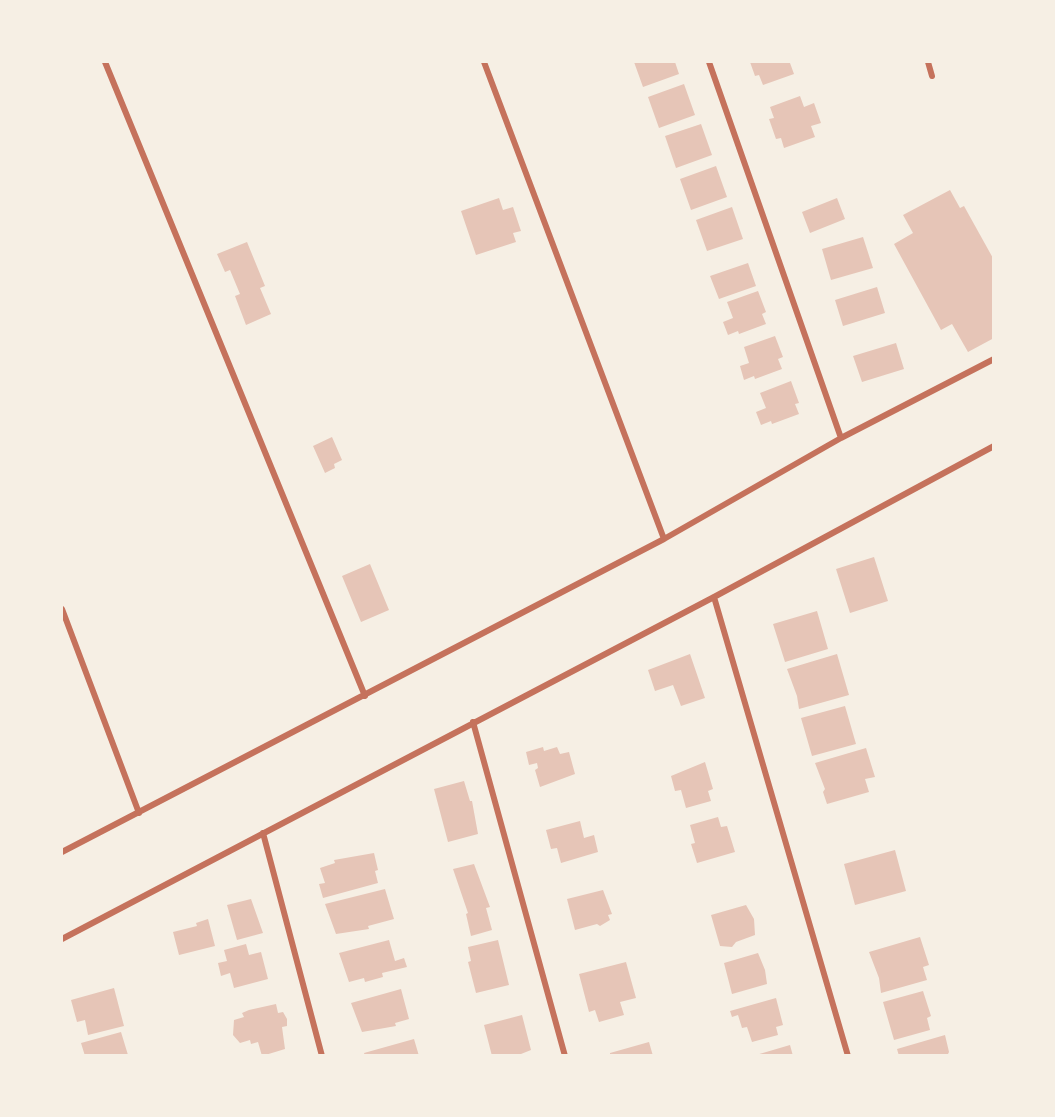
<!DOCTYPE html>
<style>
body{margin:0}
#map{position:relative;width:1055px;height:1117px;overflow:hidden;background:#f6efe4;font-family:Roboto,sans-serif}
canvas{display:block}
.frame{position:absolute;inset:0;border:63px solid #f6efe4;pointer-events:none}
</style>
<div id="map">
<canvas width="1055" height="1117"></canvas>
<div class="frame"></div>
</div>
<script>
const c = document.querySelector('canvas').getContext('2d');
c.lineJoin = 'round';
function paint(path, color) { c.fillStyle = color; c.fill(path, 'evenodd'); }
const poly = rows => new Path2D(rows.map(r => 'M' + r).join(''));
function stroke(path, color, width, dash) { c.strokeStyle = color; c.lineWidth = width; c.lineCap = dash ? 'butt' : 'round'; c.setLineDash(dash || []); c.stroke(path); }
const building = poly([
 [634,62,675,62,679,74,643,87],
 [750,62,794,62,790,63,794,74,763,85,759,75,755,76],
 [684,84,695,115,659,128,648,97],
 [800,96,804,107,814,103,821,123,811,126,815,137,784,148,781,138,776,139,769,119,774,118,770,107],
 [701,124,712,155,676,168,665,136],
 [716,166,727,197,691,210,680,179],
 [950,190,960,208,964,206,994,260,994,338,968,352,952,324,941,330,894,244,913,233,903,215],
 [499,198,503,210,513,207,521,231,513,233,516,242,476,255,461,211],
 [837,198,845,219,810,233,802,212],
 [732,207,743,239,707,251,696,220],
 [863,237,873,268,831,280,822,249],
 [247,242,265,286,260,288,271,314,246,325,235,296,240,294,230,270,225,272,217,254],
 [748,263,756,286,719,299,710,276],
 [877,287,885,313,843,326,835,300],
 [758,291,766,312,762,314,766,324,739,334,738,331,728,335,723,322,733,318,727,302],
 [775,336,783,357,778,359,782,369,755,379,754,376,744,380,740,366,749,363,744,347],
 [896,343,904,369,862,382,853,356],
 [791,381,799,403,795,404,799,414,772,424,771,421,761,425,756,412,766,408,760,393],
 [332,437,342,460,334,464,335,468,325,473,313,446],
 [874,557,888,601,850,613,836,569],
 [370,564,389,610,361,622,342,576],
 [817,611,828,649,785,662,773,624],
 [690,654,705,698,681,706,673,685,655,691,648,670],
 [837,654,849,695,799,709,797,696,787,669],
 [845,706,856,744,812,756,801,718],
 [543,747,544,751,557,747,560,754,569,752,575,774,540,787,535,770,538,768,537,763,529,765,526,752],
 [866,748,875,777,865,779,869,792,827,804,823,792,825,789,815,763],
 [705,762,713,789,708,791,711,801,686,808,681,790,675,791,671,776],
 [464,781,470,801,472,801,478,834,448,842,434,789],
 [718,817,721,827,727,826,735,852,697,863,691,844,695,843,690,825],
 [580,821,584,838,594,835,598,852,561,863,557,848,551,849,546,830],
 [895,850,906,891,855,905,844,864],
 [374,853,378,870,375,871,378,883,323,898,319,884,325,883,320,868,335,863,334,860],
 [474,864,490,907,486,908,492,930,471,936,466,914,468,913,453,869],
 [385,889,394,919,368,926,369,929,336,934,325,904],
 [603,890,612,914,608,915,610,920,600,926,597,924,575,930,567,899],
 [251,899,263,933,237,940,227,905],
 [746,905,754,919,755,935,736,942,732,947,720,946,711,915],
 [208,919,215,946,179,955,173,932,197,926,196,923],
 [920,937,929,965,923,967,927,980,881,993,879,978,869,952],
 [389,940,395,961,404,958,407,967,382,973,383,977,365,982,364,978,349,982,339,953],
 [498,940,509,985,476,993,468,962,471,961,468,947],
 [246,944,249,955,261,952,268,979,234,988,230,973,221,976,218,963,227,961,224,950],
 [758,953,765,970,767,984,732,994,724,963],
 [626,962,636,998,620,1002,624,1015,599,1022,595,1010,589,1012,579,974],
 [114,988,124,1026,88,1035,85,1020,77,1022,71,1000],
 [401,989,409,1019,395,1023,396,1026,362,1032,351,1003],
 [923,991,931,1016,927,1018,930,1030,894,1040,883,1002],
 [776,998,783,1025,776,1027,778,1035,752,1042,747,1027,742,1028,738,1015,732,1017,730,1011],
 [276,1004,278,1013,283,1012,287,1019,287,1026,282,1027,285,1049,262,1056,258,1042,251,1044,250,1040,240,1043,233,1035,234,1020,244,1017,242,1013,249,1010],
 [522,1015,531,1050,516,1056,492,1056,484,1025],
 [121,1032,128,1055,85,1056,81,1043],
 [945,1035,949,1052,947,1056,899,1056,897,1049],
 [414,1039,419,1056,365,1056,364,1053],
 [649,1042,653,1056,610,1056,610,1053],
 [790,1045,793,1056,756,1056,756,1055]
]);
const minor = poly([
 [105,62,365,696],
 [484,62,664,539],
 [709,62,841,438],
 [928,62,932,76],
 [714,597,848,1056],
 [62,609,139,813],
 [473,722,565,1056],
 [263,833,322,1056],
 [62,852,664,539,841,438,994,359],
 [62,939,714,597,994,446]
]);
paint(building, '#e6c5b7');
stroke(minor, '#c5725c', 6);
</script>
